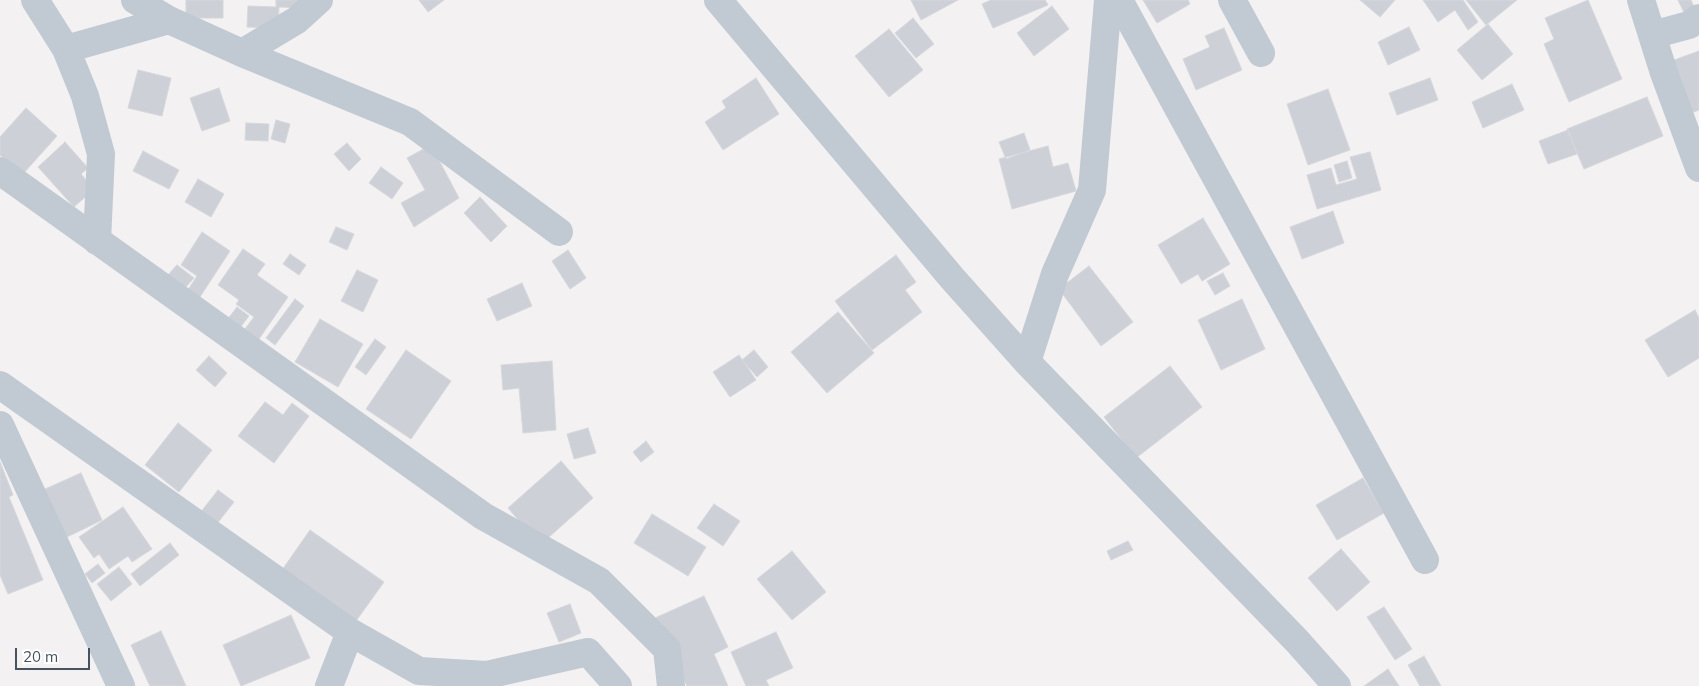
<!DOCTYPE html>
<style>
body{margin:0}
#map{position:relative;width:1699px;height:686px;overflow:hidden;background:#f3f1f1;font-family:Mulish,sans-serif}
canvas{display:block}
.scale{position:absolute;left:15px;top:648px;width:75px;height:22px;box-sizing:border-box;border:2px solid #475360;border-top:0;padding-left:6px;font-size:15px;line-height:18px;white-space:nowrap;color:#475360;-webkit-text-stroke:4px #fff;paint-order:stroke}
</style>
<div id="map">
<canvas width="1699" height="686"></canvas>
<div class="scale">20 m</div>
</div>
<script>
const c = document.querySelector('canvas').getContext('2d');
c.lineJoin = 'round';
function paint(path, color) { c.fillStyle = color; c.fill(path, 'evenodd'); }
const poly = rows => new Path2D(rows.map(r => 'M' + r).join(''));
function stroke(path, color, width, dash) { c.strokeStyle = color; c.lineWidth = width; c.lineCap = dash ? 'butt' : 'round'; c.setLineDash(dash || []); c.stroke(path); }
const building = poly([
 [186,0,223,0,223,18,186,18,186,0],
 [276,0,303,0,303,8,279,7,278,28,247,27,248,6,276,7,276,0],
 [419,0,444,0,428,12,419,0],
 [911,0,958,0,921,20,911,0],
 [991,0,1045,0,1048,5,993,28,982,4,991,0],
 [1143,0,1188,0,1190,4,1157,23,1143,0],
 [1360,0,1395,0,1380,17,1360,0],
 [1423,0,1463,0,1478,22,1468,30,1455,10,1438,22,1423,0],
 [1466,0,1517,0,1486,25,1466,0],
 [1588,0,1622,79,1569,102,1544,44,1554,39,1545,18,1588,0],
 [1678,0,1691,0,1697,14,1687,19,1678,0],
 [1052,6,1069,29,1034,56,1017,33,1052,6],
 [913,18,934,44,916,58,895,33,913,18],
 [1488,24,1513,54,1482,80,1457,50,1488,24],
 [1409,27,1420,50,1388,65,1378,42,1409,27],
 [1224,28,1242,70,1196,90,1183,59,1210,47,1205,36,1224,28],
 [889,29,923,70,889,97,855,56,889,29],
 [1699,51,1699,110,1686,115,1666,63,1699,51],
 [138,70,171,78,162,116,128,108,138,70],
 [756,78,779,114,723,150,705,122,726,108,722,101,756,78],
 [1430,78,1438,100,1397,115,1389,93,1430,78],
 [1512,84,1524,110,1483,128,1472,102,1512,84],
 [219,88,230,121,202,131,190,98,219,88],
 [1328,89,1350,150,1308,165,1287,104,1328,89],
 [1647,97,1663,136,1584,169,1567,129,1647,97],
 [26,108,57,136,22,175,0,155,0,137,26,108],
 [276,120,290,124,285,143,271,139,276,120],
 [246,123,269,124,268,141,245,140,246,123],
 [1568,130,1577,154,1548,164,1539,141,1568,130],
 [1024,133,1030,150,1006,159,999,142,1024,133],
 [65,142,88,168,81,174,94,189,74,207,38,167,65,142],
 [347,143,361,159,349,171,334,154,347,143],
 [431,145,459,198,414,227,401,203,425,190,407,158,431,145],
 [1048,146,1053,167,1068,163,1076,191,1012,209,999,159,1048,146],
 [143,151,179,170,169,189,133,171,143,151],
 [1370,152,1381,190,1317,209,1307,175,1331,168,1336,185,1357,179,1350,157,1370,152],
 [1347,161,1352,178,1339,182,1334,165,1347,161],
 [381,167,403,183,392,199,369,183,381,167],
 [198,179,224,194,211,217,185,202,198,179],
 [480,197,507,226,491,242,464,213,480,197],
 [1333,211,1344,243,1302,259,1290,227,1333,211],
 [1203,218,1230,264,1202,281,1198,274,1181,284,1158,245,1203,218],
 [336,227,354,234,347,250,329,242,336,227],
 [202,232,230,251,198,300,186,293,197,276,181,265,202,232],
 [243,249,265,264,257,275,288,297,259,339,245,329,254,317,236,304,239,300,218,285,243,249],
 [568,250,586,278,570,289,552,261,568,250],
 [290,254,306,265,299,275,283,264,290,254],
 [896,255,916,282,905,290,922,312,872,350,835,301,896,255],
 [177,265,194,278,183,290,167,276,177,265],
 [1089,266,1133,322,1101,346,1059,289,1089,266],
 [357,270,378,280,363,312,341,301,357,270],
 [1223,273,1230,286,1215,295,1207,281,1223,273],
 [522,283,532,306,497,321,487,299,522,283],
 [295,299,304,306,275,345,266,338,295,299],
 [1242,299,1265,349,1221,370,1198,320,1242,299],
 [237,307,249,316,239,329,227,320,237,307],
 [1695,310,1699,318,1699,358,1668,377,1645,340,1695,310],
 [838,312,874,353,827,393,791,352,838,312],
 [320,319,363,344,338,387,295,362,320,319],
 [375,339,386,347,366,375,355,367,375,339],
 [406,350,451,381,411,439,366,409,406,350],
 [754,350,768,367,757,377,742,360,754,350],
 [739,355,756,380,730,397,713,372,739,355],
 [209,356,227,373,215,387,196,370,209,356],
 [552,361,556,430,523,433,519,388,503,390,501,365,552,361],
 [1170,366,1202,407,1136,458,1104,417,1170,366],
 [265,402,283,415,292,403,309,416,274,463,238,436,265,402],
 [178,423,212,450,179,492,145,465,178,423],
 [588,428,596,453,574,459,567,434,588,428],
 [646,441,654,452,641,462,633,452,646,441],
 [561,461,593,498,540,545,508,508,561,461],
 [0,462,13,495,9,497,43,580,8,594,0,575,0,462],
 [81,473,102,520,65,538,43,490,81,473],
 [1363,478,1384,513,1337,540,1316,505,1363,478],
 [218,490,234,502,216,525,200,513,218,490],
 [714,504,740,521,723,546,697,528,714,504],
 [123,507,152,549,132,562,128,556,109,569,99,554,94,558,79,537,123,507],
 [652,514,706,547,688,576,634,543,652,514],
 [310,530,384,582,356,621,282,570,310,530],
 [1128,541,1133,550,1111,560,1107,551,1128,541],
 [170,543,179,555,140,586,131,574,170,543],
 [1341,549,1370,582,1337,611,1308,578,1341,549],
 [792,551,826,592,792,620,757,579,792,551],
 [98,564,105,573,92,583,85,574,98,564],
 [119,567,132,584,111,601,97,584,119,567],
 [704,596,728,647,714,654,728,686,687,686,655,618,704,596],
 [570,604,581,633,559,642,547,613,570,604],
 [1384,607,1412,649,1395,660,1367,617,1384,607],
 [291,615,310,658,241,686,223,645,291,615],
 [161,631,186,686,150,686,131,645,161,631],
 [776,632,793,668,766,680,769,686,746,686,731,652,776,632],
 [1424,656,1441,686,1420,686,1408,665,1424,656],
 [1388,669,1399,686,1364,686,1388,669]
]);
const minor = poly([
 [35,0,66,49],
 [135,0,169,20,242,53,297,20,319,0],
 [718,0,952,278,1027,362,1297,641,1337,686],
 [1119,0,1425,560],
 [1232,0,1261,53],
 [1641,0,1664,73,1699,168],
 [1652,35,1689,25,1699,18],
 [242,53,410,122,559,232],
 [0,171,483,516,599,581,667,649,671,686],
 [97,241,101,154,85,96,66,49,169,20],
 [1027,362,1055,274,1092,190,1108,0],
 [0,385,350,632,419,671,487,675,588,652,618,686],
 [0,425,121,686],
 [329,686,350,632]
]);
paint(building, '#cdd0d6');
stroke(building, '#d5d7dd', 1);
stroke(minor, '#c1cad3', 28);
</script>
